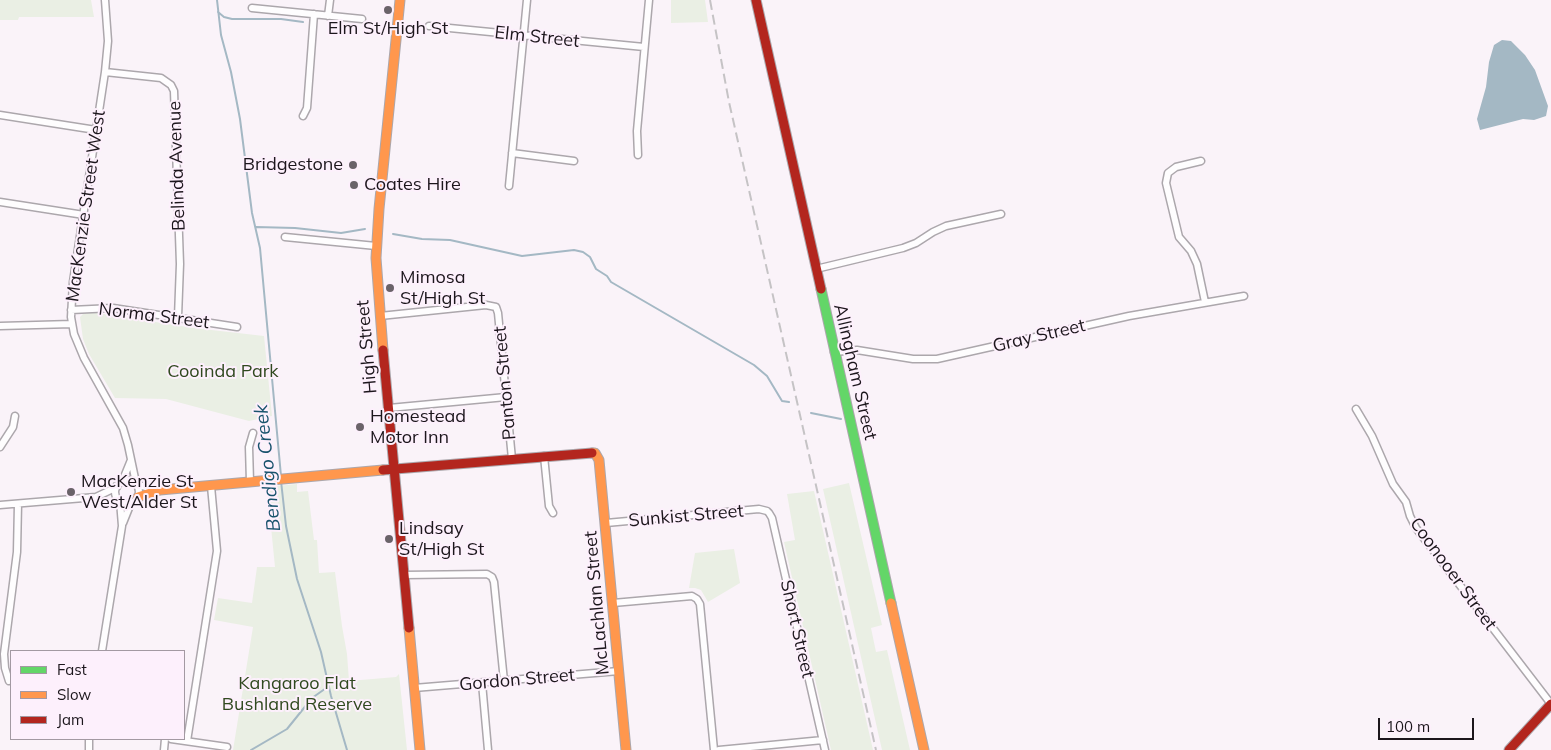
<!DOCTYPE html>
<style>
body{margin:0}
#map{position:relative;width:1551px;height:750px;overflow:hidden;background:#faf3f9;font-family:Mulish,sans-serif}
canvas{display:block}
.legend{position:absolute;left:10px;top:650px;width:175px;height:90px;box-sizing:border-box;background:#fdf0fc;border:1px solid #a399a2;margin:0;padding:6px 9px;list-style:none;font-size:15px;color:#1c161c}
.legend li{display:flex;align-items:center;gap:10px;height:25px}
.legend b{width:25px;border:1px solid #a399a2}
.scale{position:absolute;left:1378px;top:718px;width:96px;height:22px;box-sizing:border-box;border:2px solid #1c161c;border-top:0;padding-left:6px;font-size:15px;line-height:18px;white-space:nowrap;color:#1c161c;-webkit-text-stroke:4px #fdf0fc;paint-order:stroke}
</style>
<div id="map">
<canvas width="1551" height="750"></canvas>
<ul class="legend">
<li><b style="height:6px;background:#63d668"></b>Fast</li>
<li><b style="height:6px;background:#ff974d"></b>Slow</li>
<li><b style="height:6px;background:#b3261e"></b>Jam</li>
</ul>
<div class="scale">100 m</div>
</div>
<script>
const c = document.querySelector('canvas').getContext('2d');
c.lineJoin = 'round';
function paint(path, color) { c.fillStyle = color; c.fill(path, 'evenodd'); }
const poly = rows => new Path2D(rows.map(r => 'M' + r).join(''));
function stroke(path, color, width, dash) { c.strokeStyle = color; c.lineWidth = width; c.lineCap = dash ? 'butt' : 'round'; c.setLineDash(dash || []); c.stroke(path); }
function write(font, color, halo, rows, align = 'center') {
  c.font = font + ' Mulish,sans-serif'; c.lineWidth = 4; c.setLineDash([]); c.textBaseline = 'middle'; c.strokeStyle = halo; c.fillStyle = color; for (const [text, x, y, turn = 0] of rows) {
    c.save(); c.translate(x, y); c.rotate((+turn || 0) * Math.PI / 180); c.textAlign = isNaN(turn) ? turn : align; if (halo) c.strokeText(text, 0, 0); c.fillText(text, 0, 0); c.restore();
  }
}
const green = poly([
 [0,0,91,0,94,17,19,17,18,20,0,20],
 [671,0,705,0,708,22,671,23],
 [92,312,194,328,264,336,272,416,249,421,166,399,115,398,89,354,83,339,80,317,83,314],
 [849,483,882,625,871,628,876,652,887,650,910,750,882,750,823,489],
 [297,484,297,492,308,491,314,540,317,540,319,573,335,572,342,626,347,654,349,681,396,677,399,674,407,750,233,750,253,627,214,620,218,598,252,603,257,567,275,567,267,487],
 [814,491,873,750,831,750,784,542,795,540,787,494],
 [734,549,740,583,708,602,701,590,695,588,689,588,695,553]
]);
const water = poly([
 [1502,40,1511,41,1525,55,1535,70,1548,106,1546,116,1534,120,1523,119,1480,130,1477,119,1486,87,1489,62,1494,45]
]);
const stream = poly([
 [217,0,221,35,231,72,240,119,252,213,260,248,281,476],
 [218,12,224,17,232,19,281,19,303,22],
 [256,227,295,228,341,233,365,229],
 [393,234,422,239,450,240,522,256,574,250,583,252,590,257,596,269,607,276,611,282,754,365,767,376,782,401,789,402],
 [811,413,841,419],
 [281,481,286,526,297,579,321,652,331,696,347,750],
 [251,750,287,729,312,698,329,686]
]);
const street = poly([
 [105,0,108,41,105,72,73,282,71,317,74,334,84,358,123,428,128,445,136,483],
 [252,8,362,19],
 [328,16,330,0],
 [429,26,644,47],
 [105,72,161,78,171,85,174,91,180,264,178,317],
 [0,115,96,130],
 [303,116,307,108,314,14],
 [512,153,574,161],
 [638,155,637,131,649,0],
 [1201,161,1176,167,1168,173,1166,183,1179,237,1191,251,1197,264,1205,302],
 [509,186,527,0],
 [0,202,84,215],
 [285,237,376,246],
 [816,269,903,248,916,243,933,232,946,226,1001,214],
 [71,310,113,308,237,327],
 [380,316,486,305,496,307,498,313,512,459],
 [0,326,72,324],
 [834,352,857,350,913,359,937,359,1129,316,1244,296],
 [389,408,506,397],
 [1356,409,1372,436,1393,484,1406,502,1410,516,1416,528,1551,704],
 [0,447,13,427,15,416],
 [544,456,549,506,553,513],
 '115 492a12 12 0 1 1 24 0a12 12 0 1 1-24 0Z',
 [122,482,131,460],
 [250,482,249,447,253,433],
 [138,485,158,490],
 [0,505,96,497,117,487],
 [123,523,131,503],
 [606,523,759,509,767,511,769,513,772,518,825,750],
 [404,575,487,574,492,577,494,582,504,681],
 [613,603,692,596,697,599,700,604,714,750],
 [102,651,122,526,120,501],
 [9,681,5,668,4,654,17,552,18,504],
 [482,683,488,750],
 [414,688,619,671],
 [171,739,227,747],
 [187,741,217,551,211,486],
 [89,750,89,739],
 [164,750,165,739],
 [719,750,823,740]
]);
const fast = poly([
 [821,289,891,603]
]);
const slow = poly([
 [383,350,376,258,379,209,400,0],
 [592,453,595,453,599,460,626,750],
 [138,497,160,490,383,470],
 [891,603,924,750],
 [409,628,420,750]
]);
const jam = poly([
 [756,0,821,289],
 [383,350,409,628],
 [383,470,592,453],
 [1509,750,1551,704]
]);
const rail = poly([
 [710,0,729,102,876,750]
]);
const markers = [
 [388,10,5,"#6a6369"],
 [353,165,5,"#6a6369"],
 [354,185,5,"#6a6369"],
 [390,288,5,"#6a6369"],
 [360,427,5,"#6a6369"],
 [71,492,5,"#6a6369"],
 [389,539,5,"#6a6369"]
];
const poiNames = [
 ["Elm St/High St",388,29,"center"],
 ["Bridgestone",343,165,"right"],
 ["Coates Hire",364,185],
 ["Mimosa",400,278],
 ["St/High St",400,299],
 ["Homestead",370,417],
 ["Motor Inn",370,438],
 ["MacKenzie St",81,482],
 ["West/Alder St",81,503],
 ["Lindsay",399,529],
 ["St/High St",399,550]
];
const streetNames = [
 ["Elm Street",537,37,6],
 ["Belinda Avenue",177,166,-92],
 ["MacKenzie Street West",86,206,-82],
 ["Norma Street",154,316,7],
 ["Gray Street",1039,336,-13],
 ["High Street",367,347,-95],
 ["Allingham Street",855,372,77],
 ["Panton Street",505,383,-95],
 ["Sunkist Street",686,516,-5],
 ["Coonooer Street",1453,574,54],
 ["McLachlan Street",597,603,-95],
 ["Short Street",797,629,77],
 ["Gordon Street",517,680,-5]
];
const parkNames = [
 ["Cooinda Park",223,372],
 ["Kangaroo Flat",297,684],
 ["Bushland Reserve",297,705]
];
const waterNames = [
 ["Bendigo Creek",268,468,-96]
];
paint(green, '#eaefe4');
paint(water, '#a4b8c4');
stroke(stream, '#a4b8c4', 2);
stroke(street, '#aca7ac', 9);
stroke(fast, '#aca7ac', 11);
stroke(slow, '#aca7ac', 11);
stroke(jam, '#aca7ac', 11);
stroke(street, '#fefdfe', 6);
stroke(fast, '#63d668', 9);
stroke(slow, '#ff974d', 9);
stroke(jam, '#b3261e', 9);
stroke(rail, '#c5c3c5', 2, [10, 5]);
for (const [x, y, r, color] of markers) { const dot = new Path2D(); dot.arc(x, y, r, 0, 2 * Math.PI); c.fillStyle = color; c.fill(dot); stroke(dot, '#fdf0fc', 2); }
write('18px', '#1c161c', '#fdf0fc', poiNames, 'left');
write('18px', '#1c161c', '#fdf0fc', streetNames);
write('18px', '#30491f', '#fdf0fc', parkNames);
write('italic 19px', '#18536c', '#fdf0fc', waterNames);
</script>
